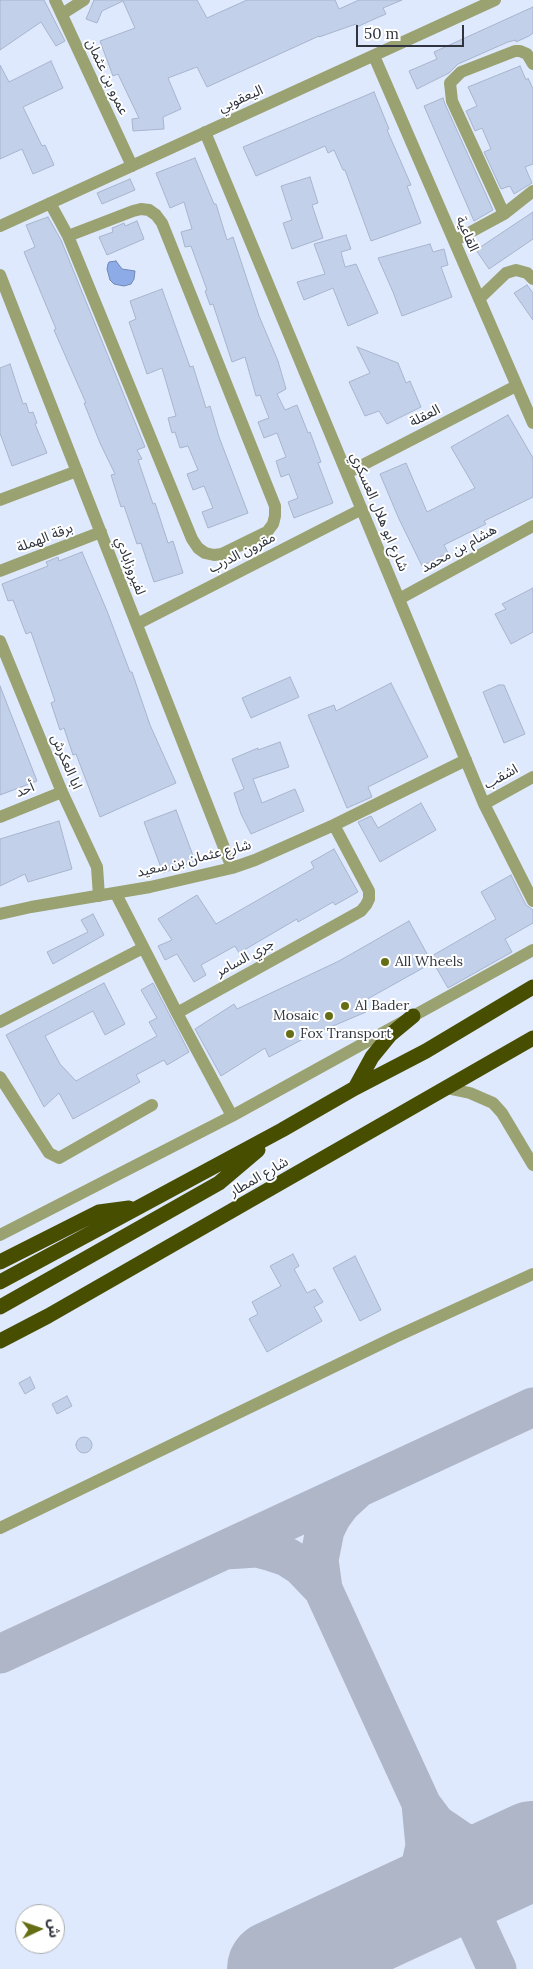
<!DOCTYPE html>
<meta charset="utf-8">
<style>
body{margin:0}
#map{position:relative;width:533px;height:1969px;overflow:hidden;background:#dee9fe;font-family:Lora,"Noto Sans Arabic",serif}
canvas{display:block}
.north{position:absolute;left:15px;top:1904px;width:50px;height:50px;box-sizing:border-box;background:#fff;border:1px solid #acaeb2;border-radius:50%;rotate:87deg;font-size:14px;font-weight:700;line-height:20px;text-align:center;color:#2f343e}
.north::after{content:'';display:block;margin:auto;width:18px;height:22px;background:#656e14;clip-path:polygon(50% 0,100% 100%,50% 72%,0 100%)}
.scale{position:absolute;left:356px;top:25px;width:108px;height:22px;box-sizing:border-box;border:2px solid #2f343e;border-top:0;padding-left:6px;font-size:15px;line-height:18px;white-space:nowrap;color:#2f343e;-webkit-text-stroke:4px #fff;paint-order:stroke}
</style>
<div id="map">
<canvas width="533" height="1969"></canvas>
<div class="north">ش</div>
<div class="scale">50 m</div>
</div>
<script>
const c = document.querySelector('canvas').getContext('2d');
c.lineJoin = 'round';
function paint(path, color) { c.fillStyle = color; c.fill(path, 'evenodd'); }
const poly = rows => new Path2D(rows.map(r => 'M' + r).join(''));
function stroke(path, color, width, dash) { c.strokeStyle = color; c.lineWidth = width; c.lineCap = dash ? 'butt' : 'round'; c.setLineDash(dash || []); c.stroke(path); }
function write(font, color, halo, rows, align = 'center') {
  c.font = font + ' Lora,"Noto Sans Arabic",serif'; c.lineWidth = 4; c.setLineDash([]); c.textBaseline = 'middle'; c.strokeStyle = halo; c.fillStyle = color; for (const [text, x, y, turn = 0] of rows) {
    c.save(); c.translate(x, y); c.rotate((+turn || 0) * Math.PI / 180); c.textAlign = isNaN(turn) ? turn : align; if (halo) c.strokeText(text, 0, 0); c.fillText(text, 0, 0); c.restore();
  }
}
const water = poly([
 [116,261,122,269,135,271,134,279,131,284,124,286,114,284,110,280,107,269,108,264,109,262,116,261]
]);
const taxiway = poly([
 [354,1492,341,1504,332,1516,325,1530,319,1560,323,1589,497,1969],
 [225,1550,257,1548,272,1552,287,1557,301,1566,323,1589],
 [0,1654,533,1407],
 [365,1928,386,1914,401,1900,419,1873,425,1846,421,1804,436,1824,461,1841,481,1849,492,1851,511,1851,533,1848]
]);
const runway = poly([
 [276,1969,533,1850]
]);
const building = poly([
 [0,0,44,0,65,41,56,46,41,22,0,50,0,0],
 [94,0,197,0,207,18,247,0,335,0,339,9,359,0,402,0,383,8,386,14,372,20,357,27,356,24,319,37,319,36,207,87,197,67,168,78,181,109,163,117,164,129,133,131,132,119,139,118,118,74,113,76,100,41,135,28,123,1,102,11,97,23,86,19,94,0],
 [533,7,533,33,529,36,516,42,516,40,508,42,458,64,449,73,417,89,409,71,437,59,434,52,533,7],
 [51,61,63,88,23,107,42,146,45,145,54,165,33,174,22,149,0,159,0,65,9,82,51,61],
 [520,66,526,80,528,78,533,89,533,164,525,167,532,183,514,194,510,186,501,189,484,152,491,149,482,128,475,131,466,111,477,106,468,87,520,66],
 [374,92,389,129,387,130,411,185,407,186,421,223,371,241,345,170,343,170,334,150,328,153,325,146,256,176,243,147,374,92],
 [443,98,445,104,493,210,474,221,424,106,443,98],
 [195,158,214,204,216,204,227,240,233,237,259,316,278,361,286,389,277,394,285,410,297,405,308,433,310,432,321,462,318,463,333,503,294,518,288,502,298,498,289,474,281,477,276,461,286,457,277,433,264,438,258,422,269,418,260,395,256,396,245,357,232,362,213,304,210,305,205,291,207,290,191,246,185,247,181,232,192,229,184,202,170,208,156,173,195,158],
 [310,177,318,203,312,205,323,238,292,249,283,223,292,220,281,186,310,177],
 [130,179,135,190,102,204,97,193,130,179],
 [533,212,533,239,489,269,476,250,533,212],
 [48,217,61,240,145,447,137,450,142,459,138,460,153,504,155,503,168,543,173,541,183,573,154,582,141,543,137,544,124,506,121,507,111,475,115,474,100,443,84,403,86,403,54,330,56,329,24,252,35,247,26,225,48,217],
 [137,221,144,239,107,255,99,237,113,232,112,228,115,227,124,223,125,226,137,221],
 [346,235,351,249,341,252,345,267,356,264,378,313,348,326,333,288,304,300,297,282,325,274,314,244,346,235],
 [430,244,433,252,444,249,448,265,441,267,452,297,402,316,393,292,378,258,430,244],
 [527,285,533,293,533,320,514,293,527,285],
 [162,289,190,367,193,366,206,408,210,406,219,437,248,513,208,528,202,512,213,508,204,486,193,490,187,474,198,470,188,446,180,448,175,432,172,433,168,418,176,416,162,368,147,374,129,322,136,319,130,301,162,289],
 [357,347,398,363,406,383,410,381,421,407,387,424,379,411,365,416,349,382,370,373,357,347],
 [10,364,23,404,26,403,29,413,33,412,37,423,35,424,47,453,12,466,0,433,0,368,10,364],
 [508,415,533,458,533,497,484,521,486,524,444,545,448,553,422,566,399,519,380,474,406,463,427,512,475,488,451,447,508,415],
 [82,552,107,611,130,672,132,672,150,725,176,783,100,817,76,754,73,755,64,728,60,730,51,703,55,701,31,632,26,634,13,600,8,601,2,584,48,566,46,562,58,557,59,561,82,552],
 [533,588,533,632,511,644,495,614,506,609,502,604,533,588],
 [290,677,299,697,251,718,242,698,290,677],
 [391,683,428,757,368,787,372,797,347,808,308,715,334,705,336,711,391,683],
 [499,685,504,685,525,734,504,743,483,692,499,685],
 [0,686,37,781,0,795,0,686],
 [280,742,289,767,253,779,262,803,295,789,304,811,251,834,241,814,234,793,244,789,232,759,258,748,258,750,280,742],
 [421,803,436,830,380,862,358,822,371,816,378,828,421,803],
 [176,810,195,861,163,873,144,822,176,810],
 [59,821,72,869,28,882,25,874,0,886,0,839,59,821],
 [334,849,358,892,335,905,333,902,298,922,297,919,239,953,235,946,201,965,206,975,194,982,177,954,165,960,158,946,172,940,158,919,179,906,197,895,216,924,314,868,311,862,334,849],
 [511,875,526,905,533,910,533,923,505,939,512,952,448,988,430,957,496,919,481,892,511,875],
 [93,914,104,935,53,964,47,952,88,932,81,920,93,914],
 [409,921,432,963,362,1002,366,1012,307,1037,269,1057,265,1048,221,1076,195,1029,234,1004,237,1009,339,961,409,921],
 [104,983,125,1024,105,1035,93,1011,45,1036,60,1064,76,1081,157,1036,149,1022,157,1018,141,990,153,983,189,1052,167,1065,164,1060,136,1075,140,1082,73,1119,59,1093,44,1107,6,1035,104,983],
 [293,1254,299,1266,294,1269,307,1293,315,1289,323,1302,314,1307,322,1321,267,1352,249,1319,258,1314,252,1302,281,1286,270,1266,293,1254],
 [355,1256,381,1310,360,1321,333,1268,355,1256],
 [30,1377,35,1388,25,1394,19,1383,30,1377],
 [67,1396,72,1406,57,1414,52,1404,67,1396],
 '76 1445a8 8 0 1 1 16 0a8 8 0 1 1-16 0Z'
]);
const minor = poly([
 [55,0,132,166],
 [62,14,84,0],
 [374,56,533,423],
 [205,132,484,804,533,901],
 [50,203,68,236,192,539,198,548,205,553,214,555,222,554,267,532,273,524,275,516,275,506,162,223,156,215,149,210,141,209,133,211,68,236],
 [504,214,452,101,450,83,461,72,515,51,520,51,527,54,533,64],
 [0,226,495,0],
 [454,241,504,214,533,191],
 [0,275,232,868],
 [479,299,506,273,516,270,527,273,533,279],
 [347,473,516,386],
 [0,500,77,471],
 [0,571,101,532],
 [399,599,533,526],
 [137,624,362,509],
 [0,641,62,792,97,867,99,896],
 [484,804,533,777],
 [0,817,62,792],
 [116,894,177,1013,232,1116],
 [0,914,31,907,150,887,232,868,255,860,334,825,466,760],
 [177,1013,361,911,366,905,369,899,369,891,334,825],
 [0,1022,143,948],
 [0,1077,49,1153,59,1158,152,1105],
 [446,1088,470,1093,493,1103,502,1113,533,1165],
 [0,1235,232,1116,533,950],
 [0,1528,395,1337,533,1274]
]);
const highway = poly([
 [355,1088,372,1057,390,1035,413,1016],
 [0,1262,99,1212,129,1208],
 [0,1282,282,1130,355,1088,426,1051,533,987],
 [0,1307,219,1183,258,1150],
 [0,1341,48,1316,533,1038]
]);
const markers = [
 [385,962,5,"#656e14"],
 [345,1006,5,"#656e14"],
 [329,1016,5,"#656e14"],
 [290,1034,5,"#656e14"]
];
const streetNames = [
 ["عمرو بن عثمان",107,77,65],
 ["اليعقوبي",241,99,-24],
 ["القاعية",467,234,67],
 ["العقلة",425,416,-27],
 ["شارع ابو هلال العسكري",379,512,67],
 ["برقة الهملة",45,538,-21],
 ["هشام بن محمد",459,549,-29],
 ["مقرون الدرب",242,553,-27],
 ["لفيروزابادي",130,566,69],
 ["ابا العكرش",66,762,67],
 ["اشقب",501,777,-29],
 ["أحد",25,790,-22],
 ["شارع عثمان بن سعيد",194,859,-14],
 ["جري السامر",245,958,-29],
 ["شارع المطار",259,1177,-30]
];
const poiNames = [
 ["All Wheels",395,962],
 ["Al Bader",355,1006],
 ["Mosaic",319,1016,"right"],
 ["Fox Transport",300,1034]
];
paint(water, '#8dabe7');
stroke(water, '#7187b4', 1);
stroke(taxiway, '#aeb6c8', 39);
stroke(runway, '#aeb6c8', 98);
paint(building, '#c3d0ea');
stroke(building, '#a7b4cd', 1);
stroke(minor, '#9ba271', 12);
stroke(highway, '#474e00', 15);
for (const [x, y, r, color] of markers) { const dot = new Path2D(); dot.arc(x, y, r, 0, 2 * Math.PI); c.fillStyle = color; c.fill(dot); stroke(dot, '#fff', 2); }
write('14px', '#2f343e', '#fff', streetNames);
write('14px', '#2f343e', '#fff', poiNames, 'left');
</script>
